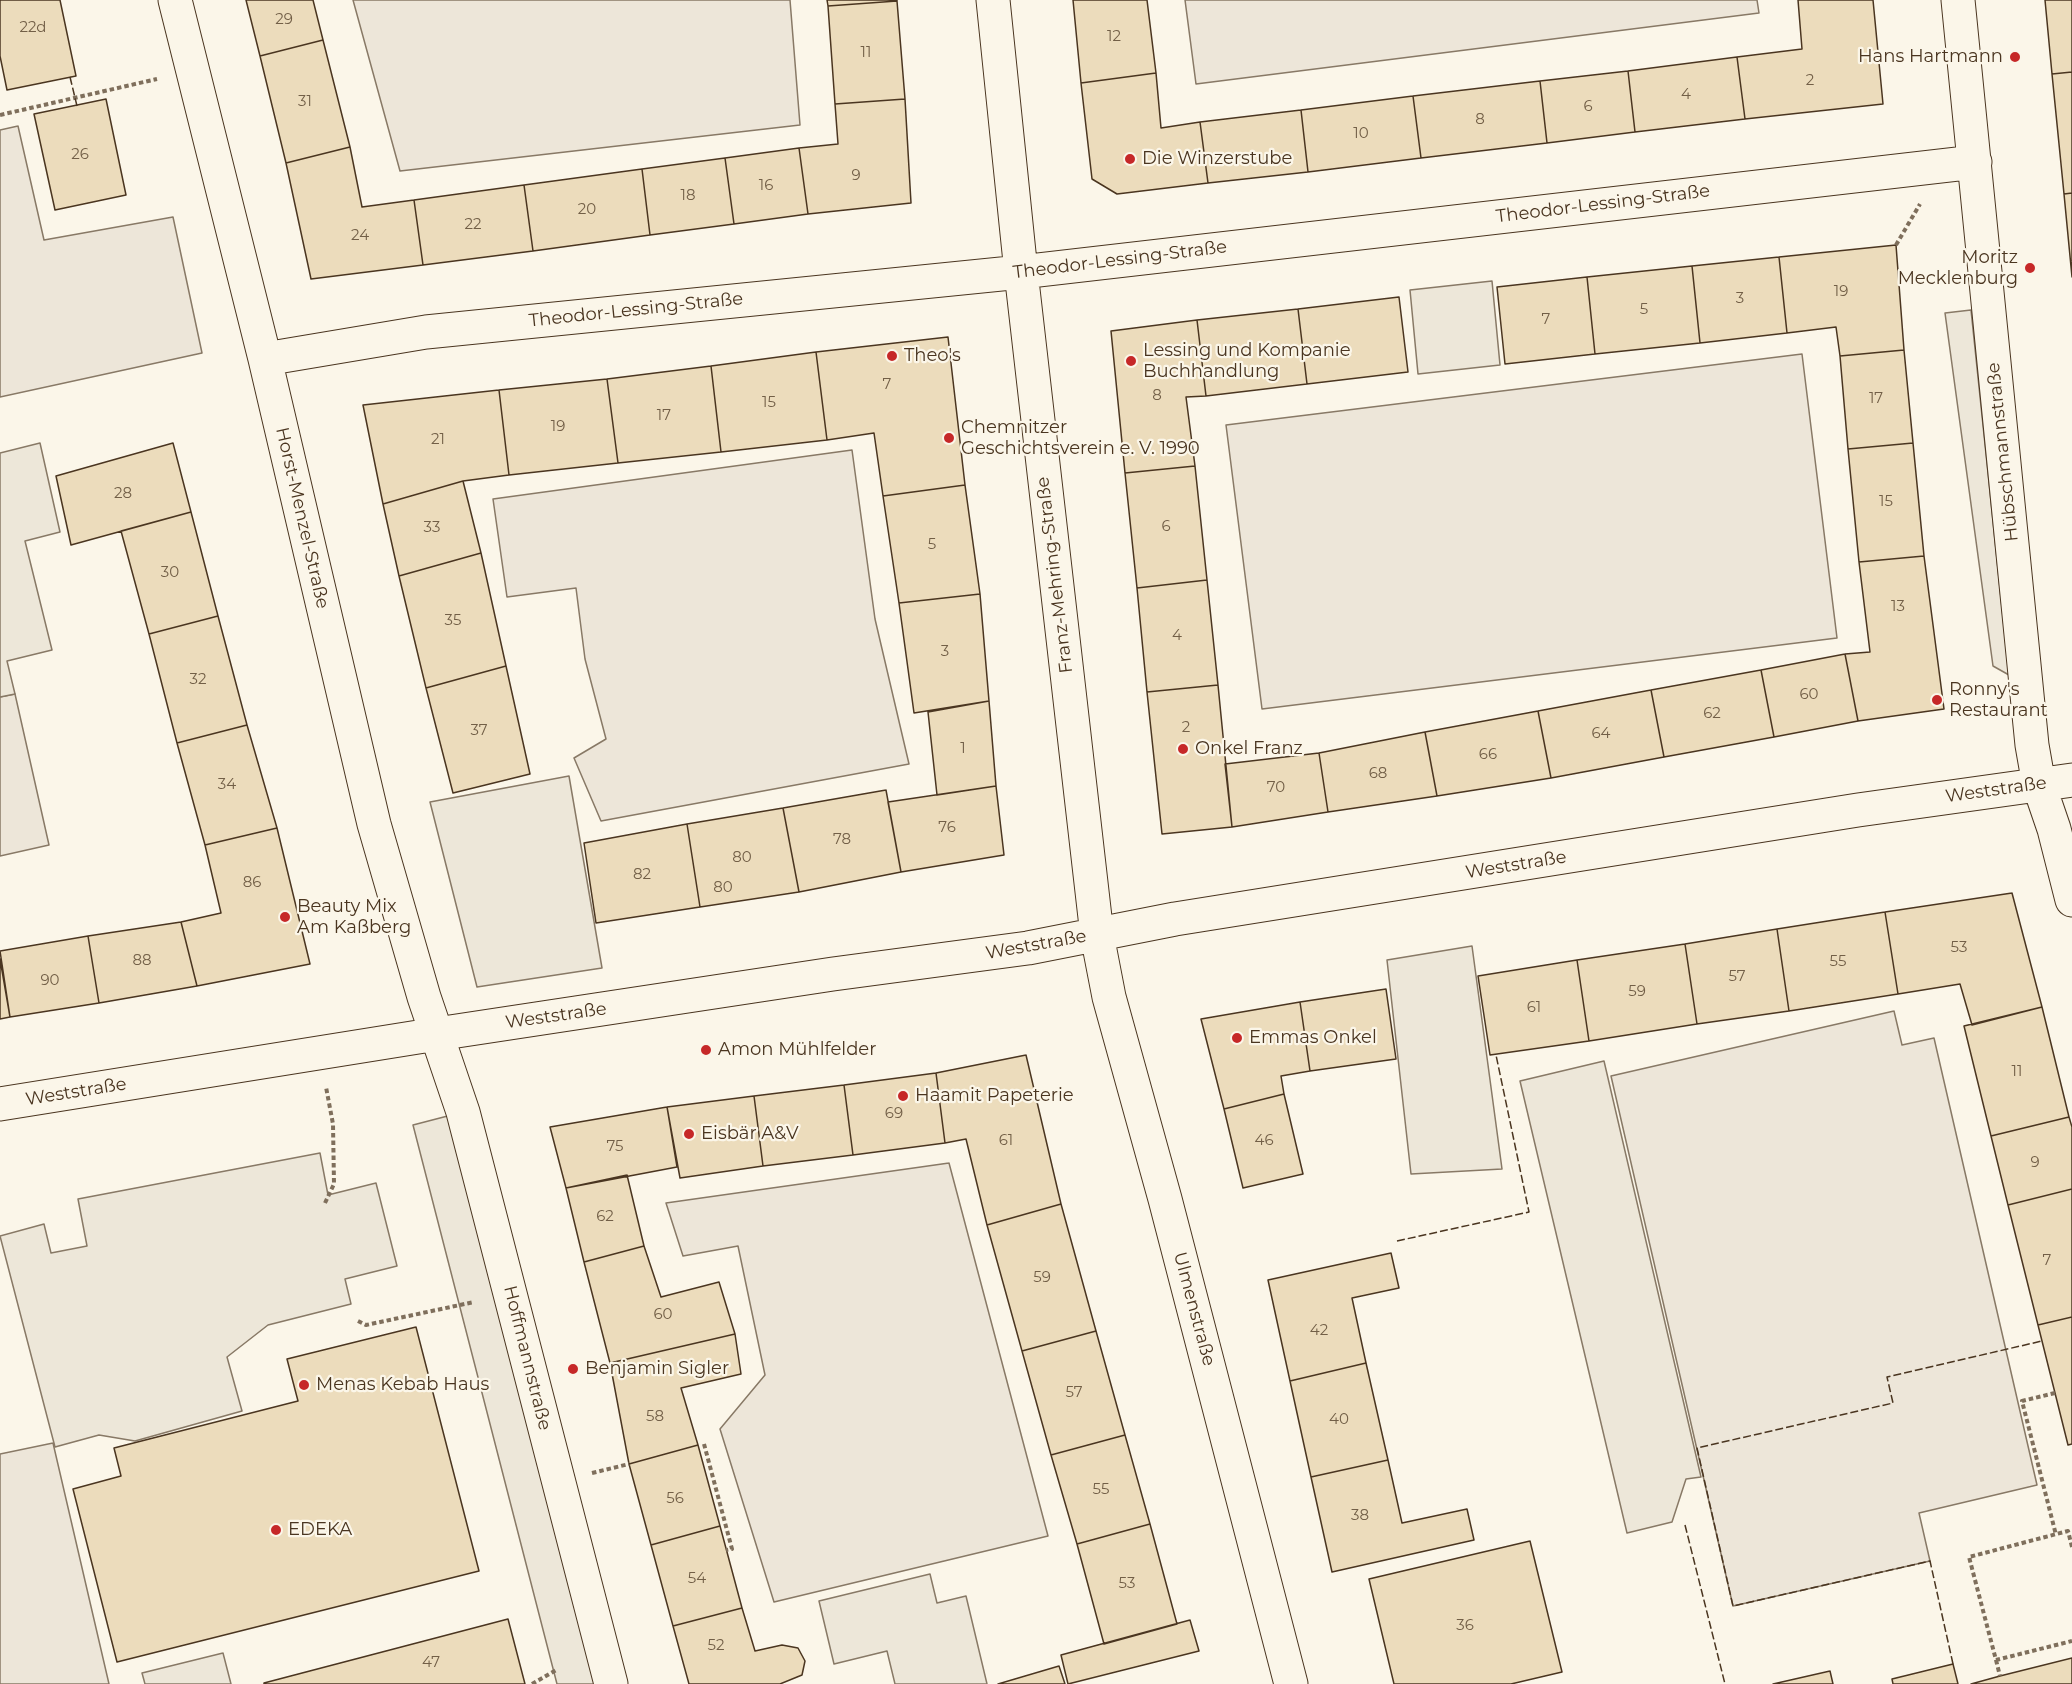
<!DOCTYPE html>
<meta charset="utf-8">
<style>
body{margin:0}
canvas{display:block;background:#fbf6e9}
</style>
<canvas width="2072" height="1684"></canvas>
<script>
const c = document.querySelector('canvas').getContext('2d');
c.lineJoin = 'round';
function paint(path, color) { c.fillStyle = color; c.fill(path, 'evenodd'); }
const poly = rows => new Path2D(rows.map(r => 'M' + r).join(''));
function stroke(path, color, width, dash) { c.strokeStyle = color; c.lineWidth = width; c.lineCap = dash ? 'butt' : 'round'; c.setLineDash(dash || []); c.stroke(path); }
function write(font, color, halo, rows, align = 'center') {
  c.font = font + ' Montserrat,sans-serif'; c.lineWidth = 4.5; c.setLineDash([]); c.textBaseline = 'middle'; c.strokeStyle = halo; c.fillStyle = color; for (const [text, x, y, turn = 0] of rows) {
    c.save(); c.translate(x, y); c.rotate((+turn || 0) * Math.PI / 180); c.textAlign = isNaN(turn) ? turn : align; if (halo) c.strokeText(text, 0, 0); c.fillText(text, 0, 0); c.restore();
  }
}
const green = poly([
 [353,0,790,0,800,125,400,171,353,0],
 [1185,0,1757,0,1759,13,1196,84,1185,0],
 [18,126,44,240,173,217,202,353,0,397,0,130,18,126],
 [1802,354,1837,638,1262,709,1226,425,1802,354],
 [852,450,875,619,909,764,601,821,574,758,606,739,585,659,576,588,507,597,493,499,852,450],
 [15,694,49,845,0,856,0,697,15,694],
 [1894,1011,1902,1045,1934,1038,2037,1485,1919,1513,1930,1561,1733,1606,1611,1076,1894,1011],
 [949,1163,1048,1536,774,1602,720,1429,765,1375,738,1246,683,1256,666,1203,949,1163],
 [53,1443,109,1684,0,1684,0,1454,53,1443]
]);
const parking = poly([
 [1492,281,1500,365,1418,374,1410,290,1492,281],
 [1971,310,2009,675,1993,666,1945,313,1971,310],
 [40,443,60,532,25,541,52,650,7,661,15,694,0,697,0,453,40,443],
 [569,776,602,968,477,987,430,802,569,776],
 [1472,946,1502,1169,1411,1174,1387,960,1472,946],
 [1604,1061,1701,1477,1686,1479,1672,1522,1627,1533,1520,1081,1604,1061],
 [463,1112,611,1684,557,1684,413,1125,463,1112],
 [320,1153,328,1195,376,1183,397,1266,345,1279,351,1304,268,1325,227,1357,242,1411,135,1441,99,1435,55,1447,0,1236,44,1224,51,1253,87,1246,78,1199,320,1153],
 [930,1574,937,1603,966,1596,987,1684,895,1684,887,1651,834,1664,819,1601,930,1574],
 [223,1653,231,1684,145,1684,142,1673,223,1653]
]);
const building = poly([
 [0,0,60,0,76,76,7,90,0,56,0,0],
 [246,0,313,0,323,40,260,56,246,0],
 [827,0,897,0,897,1,828,6,827,0],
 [1073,0,1147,0,1156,73,1081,83,1073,0],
 [1798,0,1873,0,1883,104,1745,119,1737,57,1802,49,1798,0],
 [2045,0,2072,0,2072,72,2052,74,2045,0],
 [897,1,905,99,835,104,828,6,897,1],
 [323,40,350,147,286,163,260,56,323,40],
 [1737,57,1745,119,1635,132,1628,71,1737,57],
 [1628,71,1635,132,1547,143,1540,81,1628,71],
 [2072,72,2072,193,2064,194,2052,74,2072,72],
 [1156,73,1161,128,1200,122,1208,183,1117,194,1092,179,1081,83,1156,73],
 [1540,81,1547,143,1421,158,1413,96,1540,81],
 [1413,96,1421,158,1308,172,1301,110,1413,96],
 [106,99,126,195,55,210,34,114,106,99],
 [905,99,911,203,808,214,799,148,838,144,835,104,905,99],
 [1301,110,1308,172,1208,183,1200,122,1301,110],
 [350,147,362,207,414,200,423,265,311,279,286,163,350,147],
 [799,148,808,214,734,224,725,158,799,148],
 [725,158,734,224,650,235,642,169,725,158],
 [642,169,650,235,533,251,524,185,642,169],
 [524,185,533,251,423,265,414,200,524,185],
 [2072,193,2072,277,2064,194,2072,193],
 [1896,245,1904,350,1840,356,1836,327,1787,333,1779,257,1896,245],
 [1779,257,1787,333,1700,343,1692,266,1779,257],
 [1692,266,1700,343,1595,354,1587,277,1692,266],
 [1587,277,1595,354,1505,364,1497,287,1587,277],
 [1399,297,1408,372,1307,384,1298,309,1399,297],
 [1298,309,1307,384,1206,396,1197,320,1298,309],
 [1197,320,1206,396,1186,397,1195,466,1125,473,1111,331,1197,320],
 [948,337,965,485,883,496,874,433,827,440,816,352,948,337],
 [1904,350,1913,443,1848,449,1840,356,1904,350],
 [816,352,827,440,721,452,711,366,816,352],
 [711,366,721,452,618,463,607,379,711,366],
 [607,379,618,463,509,475,499,390,607,379],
 [499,390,509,475,463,481,383,504,363,405,499,390],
 [173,443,191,512,71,545,56,476,173,443],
 [1913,443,1924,556,1859,562,1848,449,1913,443],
 [1195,466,1207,580,1137,588,1125,473,1195,466],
 [463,481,481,553,399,576,383,504,463,481],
 [965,485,980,594,899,603,883,496,965,485],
 [191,512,218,616,149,634,121,531,191,512],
 [481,553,506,666,426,688,399,576,481,553],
 [1924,556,1944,709,1858,721,1845,654,1870,652,1859,562,1924,556],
 [1207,580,1218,685,1147,692,1137,588,1207,580],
 [980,594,989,701,914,713,899,603,980,594],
 [218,616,247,725,177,743,149,634,218,616],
 [1845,654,1858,721,1774,737,1761,670,1845,654],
 [506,666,530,774,453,793,426,688,506,666],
 [1761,670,1774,737,1664,757,1651,690,1761,670],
 [1218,685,1232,827,1162,834,1147,692,1218,685],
 [1651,690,1664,757,1551,778,1538,711,1651,690],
 [989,701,996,786,937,795,928,712,989,701],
 [1538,711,1551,778,1437,796,1425,732,1538,711],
 [247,725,277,828,205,845,177,743,247,725],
 [1425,732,1437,796,1328,812,1319,753,1425,732],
 [1319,753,1328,812,1232,827,1225,764,1319,753],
 [996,786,1004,855,901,872,888,802,996,786],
 [886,790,901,872,799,892,783,808,886,790],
 [783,808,799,892,700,907,687,824,783,808],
 [687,824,700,907,596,923,584,843,687,824],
 [277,828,310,964,197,986,181,922,221,913,205,845,277,828],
 [2012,893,2042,1007,1972,1025,1960,984,1898,994,1885,912,2012,893],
 [1885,912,1898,994,1789,1011,1777,929,1885,912],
 [181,922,197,986,99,1003,88,936,181,922],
 [1777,929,1789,1011,1697,1024,1685,944,1777,929],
 [88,936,99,1003,10,1017,0,951,88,936],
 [1685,944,1697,1024,1589,1041,1577,960,1685,944],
 [0,959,10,1017,0,1019,0,959],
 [1577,960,1589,1041,1490,1055,1478,976,1577,960],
 [1386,989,1396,1059,1310,1071,1300,1002,1386,989],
 [1300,1002,1310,1071,1281,1076,1284,1094,1224,1109,1201,1019,1300,1002],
 [2042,1007,2069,1117,1991,1136,1964,1026,2042,1007],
 [1026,1055,1061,1204,987,1225,966,1139,945,1143,936,1073,1026,1055],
 [936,1073,945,1143,853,1155,844,1085,936,1073],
 [844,1085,853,1155,763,1166,754,1096,844,1085],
 [1284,1094,1303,1174,1243,1188,1224,1109,1284,1094],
 [754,1096,763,1166,680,1178,667,1107,754,1096],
 [667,1107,677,1167,566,1188,550,1127,667,1107],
 [2069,1117,2072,1127,2072,1189,2008,1205,1991,1136,2069,1117],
 [627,1175,644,1246,584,1262,566,1188,627,1175],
 [2072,1189,2072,1317,2038,1325,2008,1205,2072,1189],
 [1061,1204,1096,1331,1022,1351,987,1225,1061,1204],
 [644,1246,661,1297,719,1282,735,1334,610,1363,584,1262,644,1246],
 [1391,1253,1399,1288,1352,1298,1366,1363,1290,1381,1268,1280,1391,1253],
 [2072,1317,2072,1444,2068,1445,2038,1325,2072,1317],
 [416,1327,479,1571,117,1662,73,1489,121,1476,114,1448,298,1401,287,1359,416,1327],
 [1096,1331,1125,1435,1051,1455,1022,1351,1096,1331],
 [735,1334,741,1374,681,1388,698,1445,629,1464,610,1363,735,1334],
 [1366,1363,1388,1460,1311,1477,1290,1381,1366,1363],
 [1125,1435,1150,1524,1077,1544,1051,1455,1125,1435],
 [698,1445,720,1526,651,1545,629,1464,698,1445],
 [1388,1460,1402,1523,1467,1509,1474,1540,1332,1572,1311,1477,1388,1460],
 [1150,1524,1177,1624,1104,1644,1077,1544,1150,1524],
 [720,1526,742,1608,673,1626,651,1545,720,1526],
 [1530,1541,1562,1672,1511,1684,1394,1684,1369,1579,1530,1541],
 [742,1608,755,1651,782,1645,798,1648,805,1661,802,1675,780,1684,689,1684,673,1626,742,1608],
 [508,1619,525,1684,264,1684,264,1683,508,1619],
 [1190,1620,1199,1651,1068,1684,1061,1655,1190,1620],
 [2072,1658,2072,1684,1971,1684,2000,1676,2072,1658],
 [1953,1664,1958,1684,1893,1684,1892,1679,1953,1664],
 [1059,1666,1065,1684,998,1684,1059,1666],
 [1830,1671,1833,1684,1773,1684,1830,1671]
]);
const path = poly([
 [0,115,157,79],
 [1896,245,1920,204],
 [325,1203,334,1184,333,1124,326,1087],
 [358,1321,366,1325,474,1302],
 [2055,1393,2022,1401,2056,1535],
 [704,1444,732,1549,726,1550],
 [592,1473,629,1464],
 [2072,1547,2068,1531,1969,1557,1996,1660,2072,1641],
 [1996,1660,2000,1676],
 [532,1684,558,1669]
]);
const minor = poly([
 [175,0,265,359,374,824,424,997,463,1112,611,1684],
 [993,0,1021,272,1097,935,1109,997,1165,1199,1291,1684],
 [1958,0,2032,745,2039,785,2054,829,2072,900],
 [265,359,426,332,1021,272,1975,162],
 [0,1104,437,1034,833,974,1028,948,1175,919,1858,810,2072,780]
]);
const fence = poly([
 [70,77,77,106],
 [1397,1241,1529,1212,1496,1055],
 [1685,1525,1725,1684],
 [1953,1664,1930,1561,1733,1606,1697,1448,1893,1403,1887,1377,2042,1341]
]);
const markers = [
 [2015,57,6,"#c62828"],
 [1130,159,6,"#c62828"],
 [2030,268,6,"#c62828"],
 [892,356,6,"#c62828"],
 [1131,361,6,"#c62828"],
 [949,438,6,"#c62828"],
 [1937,700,6,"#c62828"],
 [1183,749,6,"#c62828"],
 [285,917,6,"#c62828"],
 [1237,1038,6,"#c62828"],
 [706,1050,6,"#c62828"],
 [903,1096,6,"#c62828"],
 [689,1134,6,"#c62828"],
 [573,1369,6,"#c62828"],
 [304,1385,6,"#c62828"],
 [276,1530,6,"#c62828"]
];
const numberNames = [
 ["29",284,20],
 ["22d",33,28],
 ["12",1114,37],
 ["11",866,53],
 ["2",1810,81],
 ["4",1686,95],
 ["31",305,102],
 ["6",1588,107],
 ["8",1480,120],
 ["10",1361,134],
 ["26",80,155],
 ["9",856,176],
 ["16",766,186],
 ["18",688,196],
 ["20",587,210],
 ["22",473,225],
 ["24",360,236],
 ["19",1841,292],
 ["3",1740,299],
 ["5",1644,310],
 ["7",1546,320],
 ["7",887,385],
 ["8",1157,396],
 ["17",1876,399],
 ["15",769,403],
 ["17",664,416],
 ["19",558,427],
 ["21",438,440],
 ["28",123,494],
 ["15",1886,502],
 ["6",1166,527],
 ["33",432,528],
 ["5",932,545],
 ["30",170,573],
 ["13",1898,607],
 ["35",453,621],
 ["4",1177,636],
 ["3",945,652],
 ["32",198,680],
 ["60",1809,695],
 ["62",1712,714],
 ["2",1186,728],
 ["37",479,731],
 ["64",1601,734],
 ["1",963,749],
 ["66",1488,755],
 ["68",1378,774],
 ["34",227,785],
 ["70",1276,788],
 ["76",947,828],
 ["78",842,840],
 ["80",742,858],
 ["82",642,875],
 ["86",252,883],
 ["80",723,888],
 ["53",1959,948],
 ["88",142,961],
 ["55",1838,962],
 ["57",1737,977],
 ["90",50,981],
 ["59",1637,992],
 ["61",1534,1008],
 ["11",2017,1072],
 ["69",894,1114],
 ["61",1006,1141],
 ["46",1264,1141],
 ["75",615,1147],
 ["9",2035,1163],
 ["62",605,1217],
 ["7",2047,1261],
 ["59",1042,1278],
 ["60",663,1315],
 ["42",1319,1331],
 ["57",1074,1393],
 ["58",655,1417],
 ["40",1339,1420],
 ["55",1101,1490],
 ["56",675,1499],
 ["38",1360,1516],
 ["54",697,1579],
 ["53",1127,1584],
 ["36",1465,1626],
 ["52",716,1646],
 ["47",431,1663]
];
const poiNames = [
 ["Hans Hartmann",2003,57,"right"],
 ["Die Winzerstube",1142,159],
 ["Moritz",2018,258,"right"],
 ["Mecklenburg",2018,279,"right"],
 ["Lessing und Kompanie",1143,351],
 ["Buchhandlung",1143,372],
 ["Theo's",904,356],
 ["Chemnitzer",961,428],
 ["Geschichtsverein e. V. 1990",961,449],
 ["Ronny's",1949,690],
 ["Restaurant",1949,711],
 ["Onkel Franz",1195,749],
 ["Beauty Mix",297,907],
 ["Am Kaßberg",297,928],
 ["Emmas Onkel",1249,1038],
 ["Amon Mühlfelder",718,1050],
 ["Haamit Papeterie",915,1096],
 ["Eisbär A&V",701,1134],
 ["Benjamin Sigler",585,1369],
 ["Menas Kebab Haus",316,1385],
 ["EDEKA",288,1530]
];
const streetNames = [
 ["Theodor-Lessing-Straße",1603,204,-7],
 ["Theodor-Lessing-Straße",1120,260,-7],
 ["Theodor-Lessing-Straße",636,310,-6],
 ["Hübschmannstraße",2003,452,-96],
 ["Horst-Menzel-Straße",302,518,77],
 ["Franz-Mehring-Straße",1055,575,-97],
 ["Weststraße",1996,790,-8],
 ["Weststraße",1516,865,-9],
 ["Weststraße",1036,945,-10],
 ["Weststraße",556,1016,-8],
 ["Weststraße",76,1092,-9],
 ["Ulmenstraße",1194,1309,75],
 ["Hoffmannstraße",527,1358,76]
];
paint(green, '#ede6d9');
stroke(green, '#887966', 1.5);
paint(parking, '#ede7d9');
stroke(parking, '#887966', 1.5);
paint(building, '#ecdcbc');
stroke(building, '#4a3520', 1.5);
stroke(minor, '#4a3520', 35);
stroke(path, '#7f6f5c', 4, [4.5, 3]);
stroke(minor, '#fbf6e9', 33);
stroke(fence, '#4a3520', 1.5, [8, 3]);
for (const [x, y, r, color] of markers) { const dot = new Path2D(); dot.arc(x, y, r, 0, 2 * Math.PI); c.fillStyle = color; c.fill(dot); stroke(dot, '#fbf6e9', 2); }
write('15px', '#725f47', null, numberNames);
write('18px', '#4a3520', '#fbf6e9', poiNames, 'left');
write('18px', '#4a3520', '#fbf6e9', streetNames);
</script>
